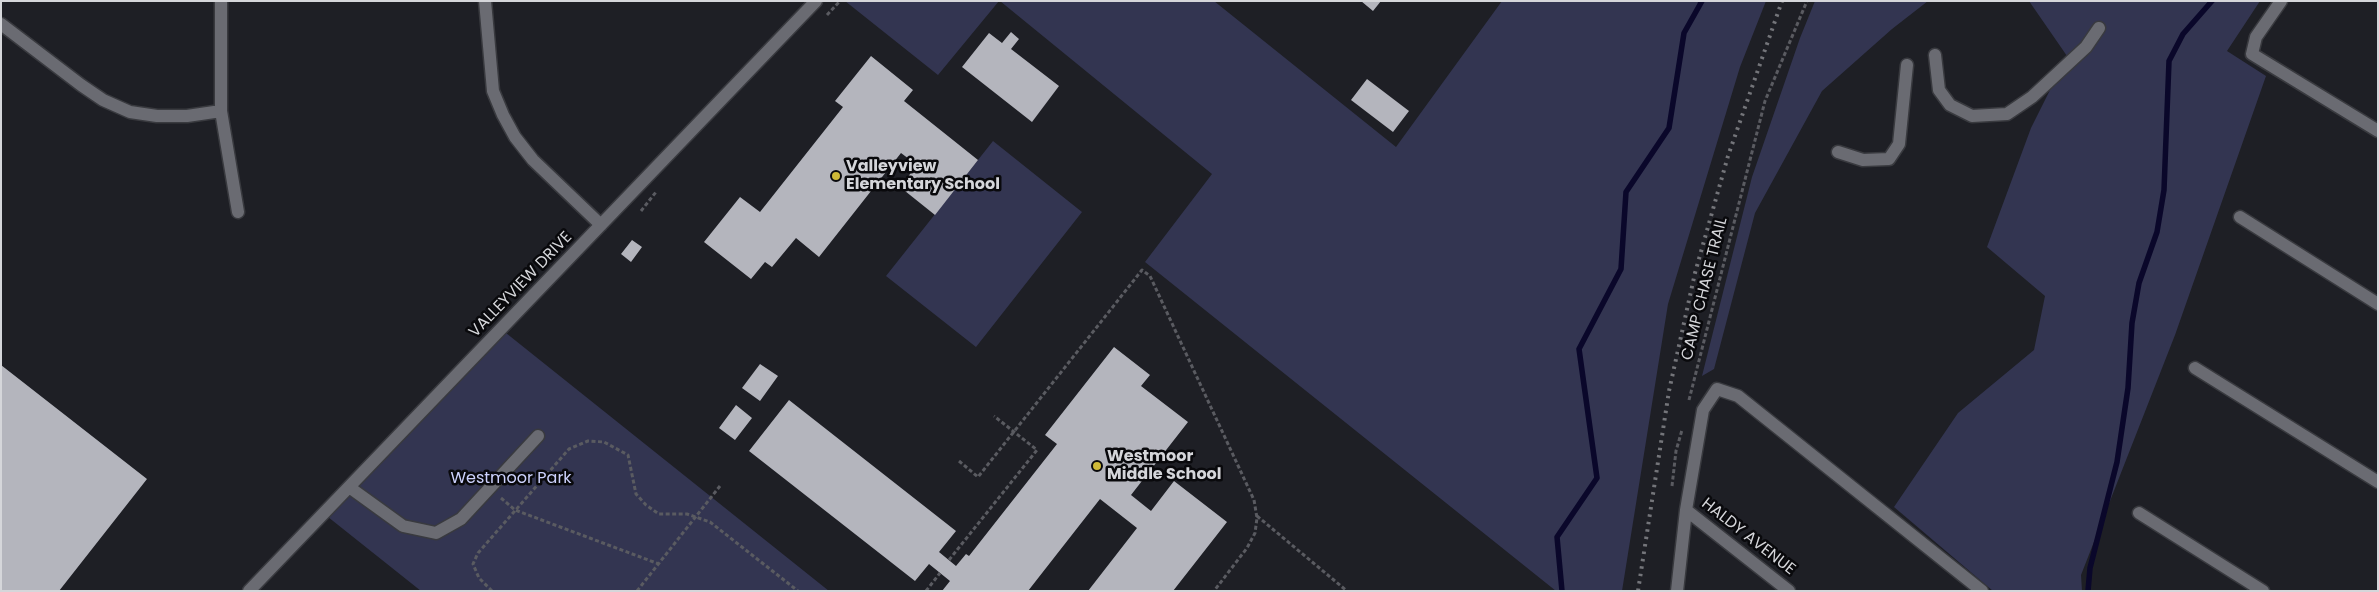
<!DOCTYPE html>
<style>
body{margin:0}
#map{position:relative;width:2379px;height:592px;overflow:hidden;background:#1e1f25;font-family:Poppins,sans-serif}
canvas{display:block}
.frame{position:absolute;inset:0;border:2px solid #d5d6da;pointer-events:none}
</style>
<div id="map">
<canvas width="2379" height="592"></canvas>
<div class="frame"></div>
</div>
<script>
const c = document.querySelector('canvas').getContext('2d');
c.lineJoin = 'round';
function paint(path, color) { c.fillStyle = color; c.fill(path, 'evenodd'); }
const poly = rows => new Path2D(rows.map(r => 'M' + r).join(''));
function stroke(path, color, width, dash) { c.strokeStyle = color; c.lineWidth = width; c.lineCap = dash ? 'butt' : 'round'; c.setLineDash(dash || []); c.stroke(path); }
function write(font, color, halo, rows, align = 'center') {
  c.font = font + ' Poppins,sans-serif'; c.lineWidth = 5; c.setLineDash([]); c.textBaseline = 'middle'; c.strokeStyle = halo; c.fillStyle = color; for (const [text, x, y, turn = 0] of rows) {
    c.save(); c.translate(x, y); c.rotate((+turn || 0) * Math.PI / 180); c.textAlign = isNaN(turn) ? turn : align; if (halo) c.strokeText(text, 0, 0); c.fillText(text, 0, 0); c.restore();
  }
}
const green = poly([
 [845,1,999,1,938,75],
 [1000,1,1214,1,1396,147,1502,1,1696,1,1700,4,1703,1,1766,1,1740,67,1668,304,1622,591,1556,591,1145,262,1212,174],
 [1815,1,1928,1,1892,29,1822,91,1755,213,1714,369,1702,376,1752,177,1800,38],
 [2029,1,2260,1,2227,51,2266,76,2175,335,2081,575,2082,591,1993,591,1894,507,1958,413,2034,350,2045,296,1987,247,2031,128,2067,56],
 [993,141,1082,212,976,347,886,276],
 [501,329,829,591,421,591,323,513]
]);
const stream = poly([
 [1562,591,1557,537,1597,478,1579,349,1621,269,1626,192,1669,128,1684,33,1702,1],
 [2088,591,2090,568,2117,462,2128,388,2132,323,2139,283,2157,232,2164,190,2169,61,2183,34,2212,1]
]);
const building = poly([
 [1361,1,1381,1,1373,11],
 [1011,32,1019,39,1011,49,1059,86,1032,122,962,67,989,33,1002,43],
 [871,56,913,90,904,101,978,160,935,215,900,187,917,165,901,153,819,257,796,238,772,267,765,262,751,279,704,242,740,197,760,212,843,107,835,101],
 [1367,79,1409,111,1393,132,1351,100],
 [632,240,642,247,631,262,621,254],
 [1114,347,1150,375,1141,386,1188,422,1131,495,1151,511,1174,481,1227,522,1173,591,1088,591,1137,528,1100,499,1028,591,942,591,950,581,929,564,915,581,749,451,789,400,956,531,939,552,956,566,966,554,969,556,1057,444,1045,435],
 [760,364,778,376,760,401,742,388],
 [1,365,147,479,59,591,1,591],
 [736,405,752,418,735,440,719,428]
]);
const path = poly([
 [827,15,840,1],
 [641,211,656,192],
 [1689,400,1765,101,1807,1],
 [959,461,978,477,1142,270,1150,276,1254,500,1257,518,1255,533,1247,548,1214,591],
 [1672,486,1676,451,1682,430],
 [501,498,515,510,659,564],
 [1257,516,1347,591],
 [949,560,1037,450,994,416],
 [492,591,479,578,473,564,478,553,569,449,588,441,604,442,628,455,636,494,646,505,659,514,687,514,710,522,798,591],
 [637,591,720,486],
 [926,591,940,573]
]);
const minor = poly([
 [221,1,221,111,238,212],
 [485,1,493,91,503,115,515,137,533,160,601,225],
 [2281,1,2256,37,2252,54,2378,131],
 [1,24,81,85,103,100,130,112,157,116,187,116,221,111],
 [1935,55,1939,90,1950,105,1972,116,2007,114,2032,97,2086,47,2099,28],
 [1838,152,1863,160,1889,159,1899,144,1907,65],
 [2240,217,2378,304],
 [2195,368,2378,482],
 [349,487,403,526,436,533,461,519,538,436],
 [1686,510,1789,591],
 [2139,513,2263,591],
 [249,591,816,1],
 [1677,591,1686,510,1703,410,1717,389,1738,396,1982,591]
]);
const rail = poly([
 [1638,591,1669,391,1695,273,1728,156,1782,1]
]);
const markers = [
 [836,176,5,"#ceb938"],
 [1097,466,5,"#ceb938"]
];
const poiNames = [
 ["Valleyview",846,167],
 ["Elementary School",846,185],
 ["Westmoor",1107,457],
 ["Middle School",1107,475]
];
const streetNames = [
 ["VALLEYVIEW DRIVE",521,285,-46],
 ["CAMP CHASE TRAIL",1705,289,-76],
 ["HALDY AVENUE",1748,537,38]
];
const parkNames = [
 ["Westmoor Park",511,479]
];
paint(green, '#333551');
stroke(stream, '#0a072a', 5.5);
paint(building, '#b4b5bd');
stroke(minor, '#393a3f', 15);
stroke(path, '#5a5b61', 3, [4, 2.5]);
stroke(minor, '#6a6b72', 12);
stroke(rail, '#74757a', 4, [2.5, 5]);
for (const [x, y, r, color] of markers) { const dot = new Path2D(); dot.arc(x, y, r, 0, 2 * Math.PI); c.fillStyle = color; c.fill(dot); stroke(dot, '#09090c', 2); }
write('bold 16px', '#d5d6da', '#09090c', poiNames, 'left');
write('16px', '#d5d6da', '#09090c', streetNames);
write('16px', '#cdd2fd', '#09090c', parkNames);
</script>
